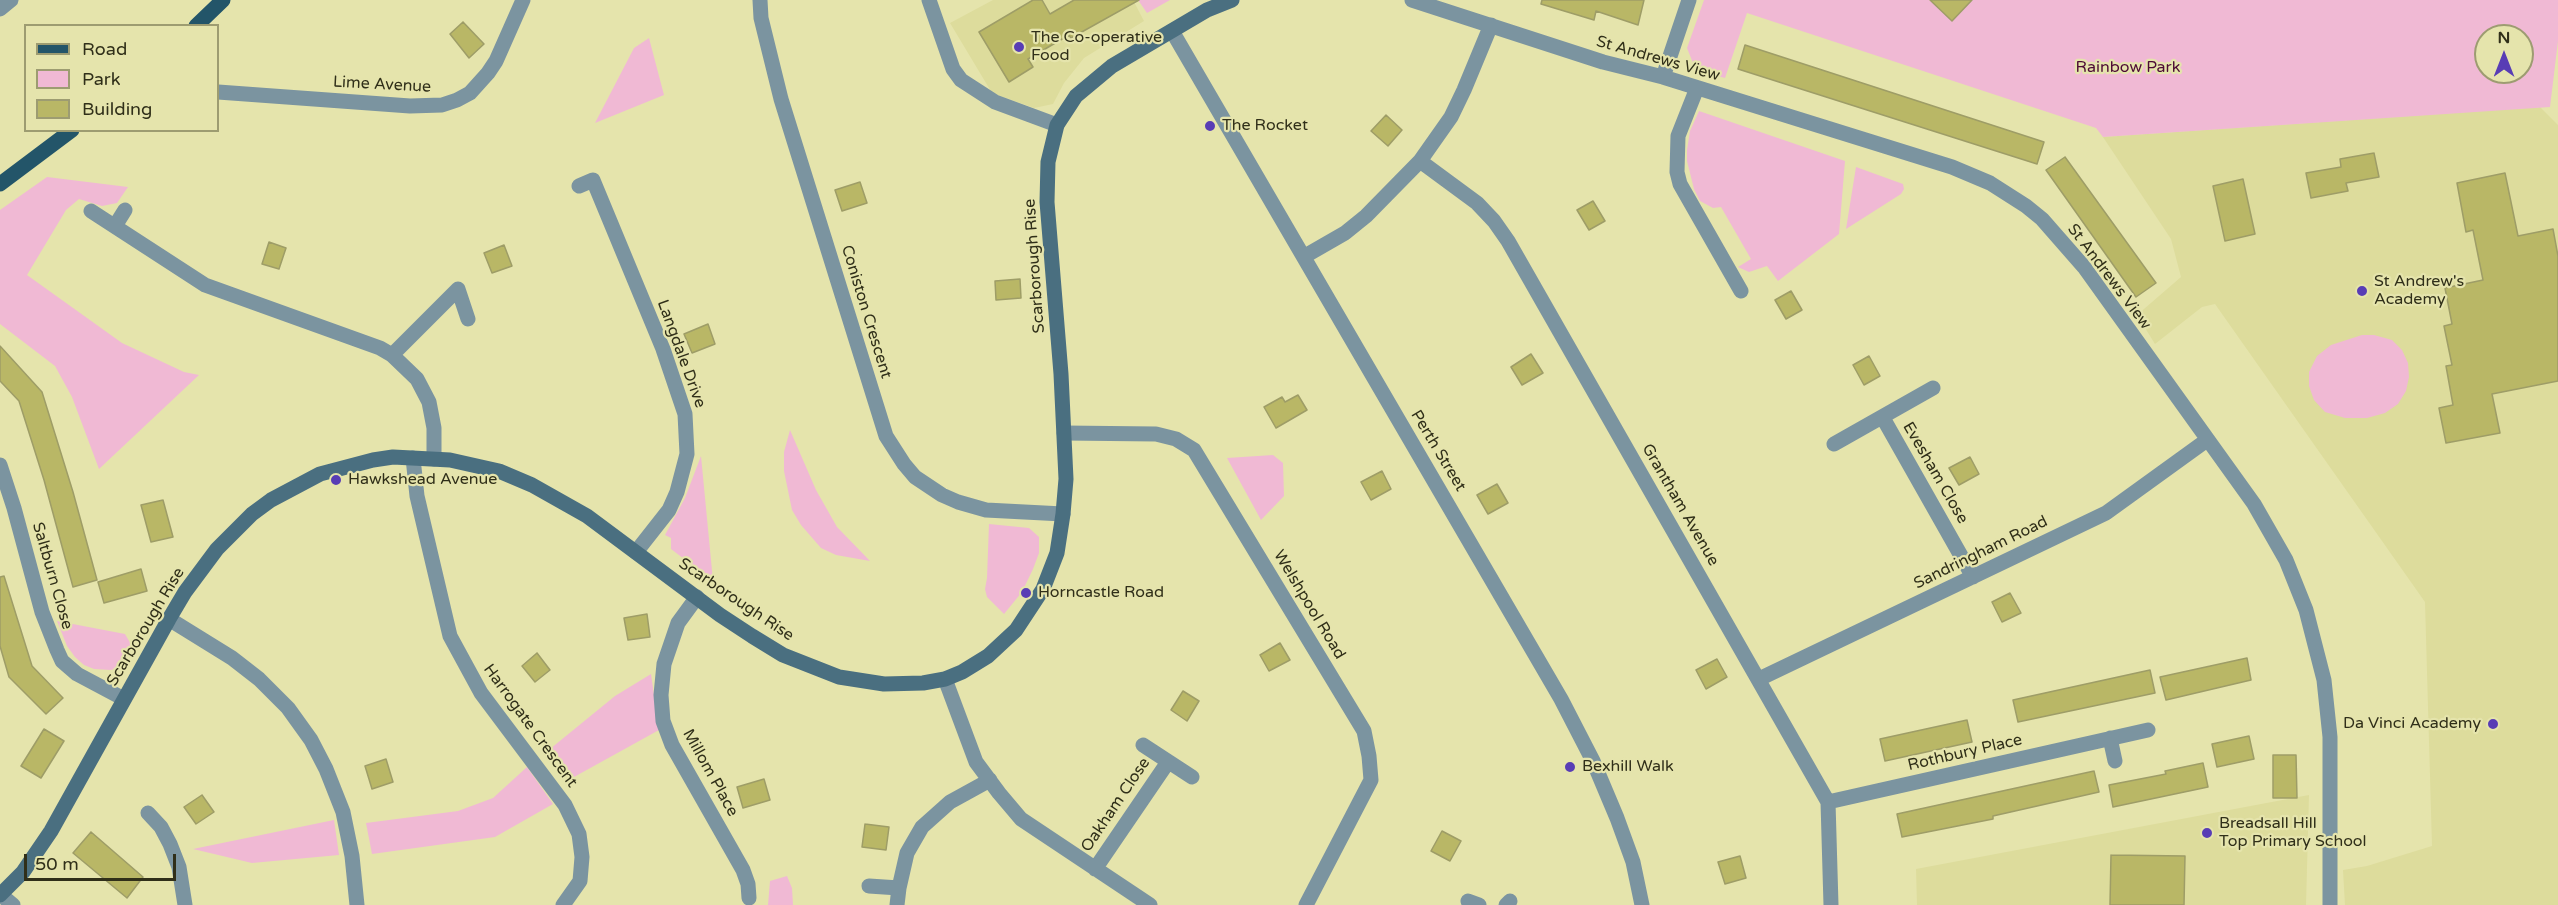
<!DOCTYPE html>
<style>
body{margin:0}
#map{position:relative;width:2558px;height:905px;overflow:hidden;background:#e5e4ac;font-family:"Varela Round",sans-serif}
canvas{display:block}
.legend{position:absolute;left:24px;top:24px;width:195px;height:108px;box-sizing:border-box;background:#e5e4ac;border:2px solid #9d9c71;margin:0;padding:8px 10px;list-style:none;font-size:18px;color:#302f19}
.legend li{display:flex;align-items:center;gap:12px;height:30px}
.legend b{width:30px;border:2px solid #9d9c71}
.north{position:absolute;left:2474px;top:24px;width:60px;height:60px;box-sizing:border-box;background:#e5e4ac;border:2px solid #9d9c71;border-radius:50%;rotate:0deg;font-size:16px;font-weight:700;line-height:24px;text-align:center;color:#302f19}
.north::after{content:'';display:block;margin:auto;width:21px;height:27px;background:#583db5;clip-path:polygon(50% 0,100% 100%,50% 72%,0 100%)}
.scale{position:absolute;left:24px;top:854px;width:152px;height:27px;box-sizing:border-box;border:3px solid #302f19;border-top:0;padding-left:8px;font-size:18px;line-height:21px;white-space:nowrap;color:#302f19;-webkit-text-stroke:4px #e5e4ac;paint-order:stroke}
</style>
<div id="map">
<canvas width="2558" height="905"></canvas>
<ul class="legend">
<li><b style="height:8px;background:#235569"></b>Road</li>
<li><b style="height:16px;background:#f0b9d4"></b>Park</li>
<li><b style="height:16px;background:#b9b766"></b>Building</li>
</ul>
<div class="north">N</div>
<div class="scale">50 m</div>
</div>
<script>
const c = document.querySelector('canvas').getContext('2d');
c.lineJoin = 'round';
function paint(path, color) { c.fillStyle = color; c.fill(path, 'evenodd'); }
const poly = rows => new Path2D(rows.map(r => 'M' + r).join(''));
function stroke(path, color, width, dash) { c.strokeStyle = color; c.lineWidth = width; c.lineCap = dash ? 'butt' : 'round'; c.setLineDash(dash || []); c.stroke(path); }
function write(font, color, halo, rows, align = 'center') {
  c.font = font + ' "Varela Round",sans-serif'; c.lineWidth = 4.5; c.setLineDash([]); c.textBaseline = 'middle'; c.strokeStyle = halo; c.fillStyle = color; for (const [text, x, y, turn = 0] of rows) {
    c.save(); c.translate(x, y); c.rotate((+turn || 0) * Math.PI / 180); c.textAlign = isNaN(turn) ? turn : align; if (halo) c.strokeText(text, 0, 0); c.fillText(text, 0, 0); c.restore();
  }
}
const built = poly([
 [993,0,1133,0,1144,21,1084,58,1064,83,1053,104,1034,108,992,93,950,23],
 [2540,107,2558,125,2558,905,2345,905,2343,870,2367,866,2432,846,2425,602,2215,304,2202,307,2155,344,2137,315,2181,277,2171,239,2103,137],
 [2309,795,2306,905,1917,905,1916,869]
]);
const green = poly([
 [1138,0,1170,0,1147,13],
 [1704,0,2558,0,2558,41,2550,107,2103,137,2096,128,1747,13,1725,78,1706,73,1693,63,1687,48],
 [2486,36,2522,36,2522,72,2486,72],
 [649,38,664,95,595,123,634,48],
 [1699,111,1845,161,1839,234,1778,281,1767,266,1749,272,1738,267,1751,259,1721,207,1713,208,1700,201,1694,189,1687,161,1687,150,1690,131],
 [1856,167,1903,184,1904,189,1901,194,1846,229],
 [47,177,128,187,117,203,102,206,79,199,66,210,27,275,122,343,184,372,199,375,99,469,72,397,55,366,0,324,0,210],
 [2362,335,2374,335,2392,340,2402,350,2408,363,2409,377,2406,391,2398,404,2385,413,2367,418,2345,418,2325,412,2314,400,2309,386,2309,372,2317,356,2331,345],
 [790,430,816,490,837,527,870,561,836,555,821,548,801,525,792,510,784,471,784,452],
 [1273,455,1283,463,1284,496,1261,520,1227,458],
 [701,456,713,581,671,549,671,538,665,535,685,498],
 [989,524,1029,528,1039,537,1039,553,1033,569,1022,592,1004,614,987,597,985,589,987,578],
 [57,621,125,634,132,646,125,665,111,670,94,669,84,665,75,657,67,646],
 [651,674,659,730,574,777,550,749,615,696],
 [527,767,553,804,495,837,372,854,366,823,458,811,493,798],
 [334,820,339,855,252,863,193,849],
 [787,876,792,888,793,905,768,905,770,881]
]);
const building = poly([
 [1033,0,1042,0,1050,14,1074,0,1139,0,1071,38,1069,35,1028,59,1033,67,1009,82,979,32,1033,0],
 [1542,0,1644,0,1638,25,1596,11,1594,20,1541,4,1542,0],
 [1930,0,1972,0,1952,21,1930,0],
 [463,22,484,44,469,58,450,34,463,22],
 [1745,45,2044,142,2037,164,1738,69,1745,45],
 [1386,115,1402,130,1388,146,1371,131,1386,115],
 [2374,153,2379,177,2346,183,2348,191,2311,198,2306,173,2341,167,2340,159,2374,153],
 [2065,157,2156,283,2136,297,2046,170,2065,157],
 [2505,173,2518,236,2553,229,2558,256,2558,381,2492,394,2500,433,2446,443,2439,408,2453,405,2446,366,2452,365,2444,326,2452,324,2445,288,2483,280,2473,230,2466,232,2457,183,2505,173],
 [2243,179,2255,234,2225,241,2213,186,2243,179],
 [860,182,867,203,842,211,835,190,860,182],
 [1593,201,1605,221,1589,230,1577,210,1593,201],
 [269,242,286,248,279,269,262,264,269,242],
 [504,245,512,266,492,273,484,253,504,245],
 [1020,279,1021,298,996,300,995,281,1020,279],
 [1791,291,1802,310,1786,319,1775,300,1791,291],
 [708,324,715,344,692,353,684,334,708,324],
 [0,346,42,392,73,492,97,580,73,587,44,480,19,401,0,381,0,346],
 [1531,354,1543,373,1522,385,1511,367,1531,354],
 [1869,356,1880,376,1864,385,1853,365,1869,356],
 [1298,395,1307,410,1276,428,1264,407,1282,397,1285,402,1298,395],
 [1970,457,1979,474,1959,485,1949,468,1970,457],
 [1382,471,1391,489,1371,500,1361,482,1382,471],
 [1497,484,1508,503,1488,514,1477,495,1497,484],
 [163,500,173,537,151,542,141,505,163,500],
 [141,569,147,591,104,603,98,582,141,569],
 [4,576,32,666,63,698,46,714,9,677,0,646,0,577,4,576],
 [2010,593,2021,613,2002,622,1992,602,2010,593],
 [647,614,650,637,628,640,624,618,647,614],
 [1280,643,1290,660,1269,671,1260,655,1280,643],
 [537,653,550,670,535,682,522,666,537,653],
 [2247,658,2251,680,2166,700,2160,677,2247,658],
 [1717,659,1727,677,1706,689,1696,670,1717,659],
 [2150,670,2155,693,2018,722,2013,700,2150,670],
 [1183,691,1199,701,1187,721,1171,710,1183,691],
 [1967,720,1972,742,1885,761,1880,739,1967,720],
 [44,729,64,741,41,778,21,766,44,729],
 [2249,736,2254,759,2217,767,2212,744,2249,736],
 [2273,755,2296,755,2297,798,2273,798,2273,755],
 [386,759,393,782,372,789,365,766,386,759],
 [2203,763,2208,787,2113,807,2109,785,2166,774,2165,771,2203,763],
 [2094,771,2099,792,1993,816,1993,819,1902,837,1897,814,2094,771],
 [764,779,770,800,743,808,737,787,764,779],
 [202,795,214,812,196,824,184,807,202,795],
 [865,824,889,827,886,850,862,847,865,824],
 [1442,831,1461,841,1450,861,1431,851,1442,831],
 [91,832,143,877,127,898,73,853,91,832],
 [2111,855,2185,856,2184,905,2110,905,2111,855],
 [1740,856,1746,878,1725,884,1718,862,1740,856]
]);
const street = poly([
 [760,0,761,18,781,99,886,436,904,464,915,477,942,495,958,502,986,510,1063,514],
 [929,0,953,69,961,80,995,102,1057,125],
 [1412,0,1603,62,1663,77,1952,167,1990,183,2026,206,2042,219,2084,267,2254,504,2286,560,2306,610,2324,680,2330,737,2330,905],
 [0,9,11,0],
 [1172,31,1561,699,1593,761,1617,818,1633,862,1642,905],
 [1663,77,1689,0],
 [1697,88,1678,136,1677,172,1680,184,1741,291],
 [218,92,410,106,442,105,457,100,470,93,488,73,496,61,523,0],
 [1420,161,1477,203,1494,221,1508,241,1828,802,1831,905],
 [579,186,593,180,663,349,685,414,687,454,677,492,669,510,636,552],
 [91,211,205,285,380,348,392,355,417,379,429,402,434,428,434,459],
 [115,226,125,210],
 [1305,256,1345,233,1366,216,1420,161,1451,117,1464,90,1491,25],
 [392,355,458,289,468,319],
 [1883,418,1973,577],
 [1064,433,1156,434,1176,439,1194,450,1364,731,1369,756,1371,780,1306,905],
 [1834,444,1933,388],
 [413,458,417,496,450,636,481,693,565,805,579,834,582,857,580,881,563,905],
 [0,465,14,508,42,612,57,650,62,661,77,674,124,699],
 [697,597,678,623,664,664,661,695,663,721,672,745,743,870,748,884,749,898],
 [169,619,232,658,259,679,288,708,311,740,326,769,343,812,352,856,357,905],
 [945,679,976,762,999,793,1021,819,1150,905],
 [1759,679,2106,513,2207,440],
 [2110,738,2115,761],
 [1143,745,1192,777],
 [1828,802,2148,730],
 [148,813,161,827,170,844,179,867,185,905],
 [1095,869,1168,762],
 [869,886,899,888],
 [1,895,13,905],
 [1468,901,1479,905],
 [897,905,899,888,907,853,922,827,950,802,990,780],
 [1506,905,1510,901]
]);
const secondary = poly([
 [0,895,23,872,51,831,169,619,185,592,217,549,252,514,271,500,320,474,373,460,393,457,450,460,499,471,532,485,587,516,720,615,752,636,783,655,839,677,884,684,923,683,945,679,962,672,988,656,1016,630,1043,589,1057,553,1063,514,1066,479,1061,374,1047,202,1048,162,1057,125,1076,96,1112,66,1207,10,1232,0]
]);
const primary = poly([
 [196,26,223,0],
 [0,184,72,130]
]);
const markers = [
 [1019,47,6,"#583db5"],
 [1210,126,6,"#583db5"],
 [2362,291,6,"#583db5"],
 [336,480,6,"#583db5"],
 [1026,593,6,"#583db5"],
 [2493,724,6,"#583db5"],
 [1570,767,6,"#583db5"],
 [2207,833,6,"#583db5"]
];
const poiNames = [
 ["The Co-operative",1031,38],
 ["Food",1031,56],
 ["The Rocket",1222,126],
 ["St Andrew's",2374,282],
 ["Academy",2374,300],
 ["Hawkshead Avenue",348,480],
 ["Horncastle Road",1038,593],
 ["Da Vinci Academy",2481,724,"right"],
 ["Bexhill Walk",1582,767],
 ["Breadsall Hill",2219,824],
 ["Top Primary School",2219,842]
];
const streetNames = [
 ["St Andrews View",1658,59,16],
 ["Lime Avenue",382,85,3],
 ["Scarborough Rise",1035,266,-94],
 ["St Andrews View",2109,277,53],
 ["Coniston Crescent",866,312,73],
 ["Langdale Drive",681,354,70],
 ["Perth Street",1438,451,59],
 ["Evesham Close",1935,473,60],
 ["Grantham Avenue",1680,505,60],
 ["Sandringham Road",1981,553,-26],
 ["Saltburn Close",52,576,74],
 ["Scarborough Rise",736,600,34],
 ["Welshpool Road",1309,605,59],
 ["Scarborough Rise",146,627,-59],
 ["Harrogate Crescent",530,726,54],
 ["Rothbury Place",1965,753,-13],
 ["Millom Place",710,773,61],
 ["Oakham Close",1116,805,-56]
];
const parkNames = [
 ["Rainbow Park",2128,68]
];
paint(built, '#dddc9c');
paint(green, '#f0b9d4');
paint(building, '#b9b766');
stroke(building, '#9e9d67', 1.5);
stroke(street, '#7b94a0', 15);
stroke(secondary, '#4a6f80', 15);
stroke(primary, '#235569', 15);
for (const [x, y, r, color] of markers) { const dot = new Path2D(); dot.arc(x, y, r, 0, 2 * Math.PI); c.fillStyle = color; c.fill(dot); stroke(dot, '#e5e4ac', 2); }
write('16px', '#302f19', '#e5e4ac', poiNames, 'left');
write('16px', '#302f19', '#e5e4ac', streetNames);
write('16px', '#4d0a35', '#e5e4ac', parkNames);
</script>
